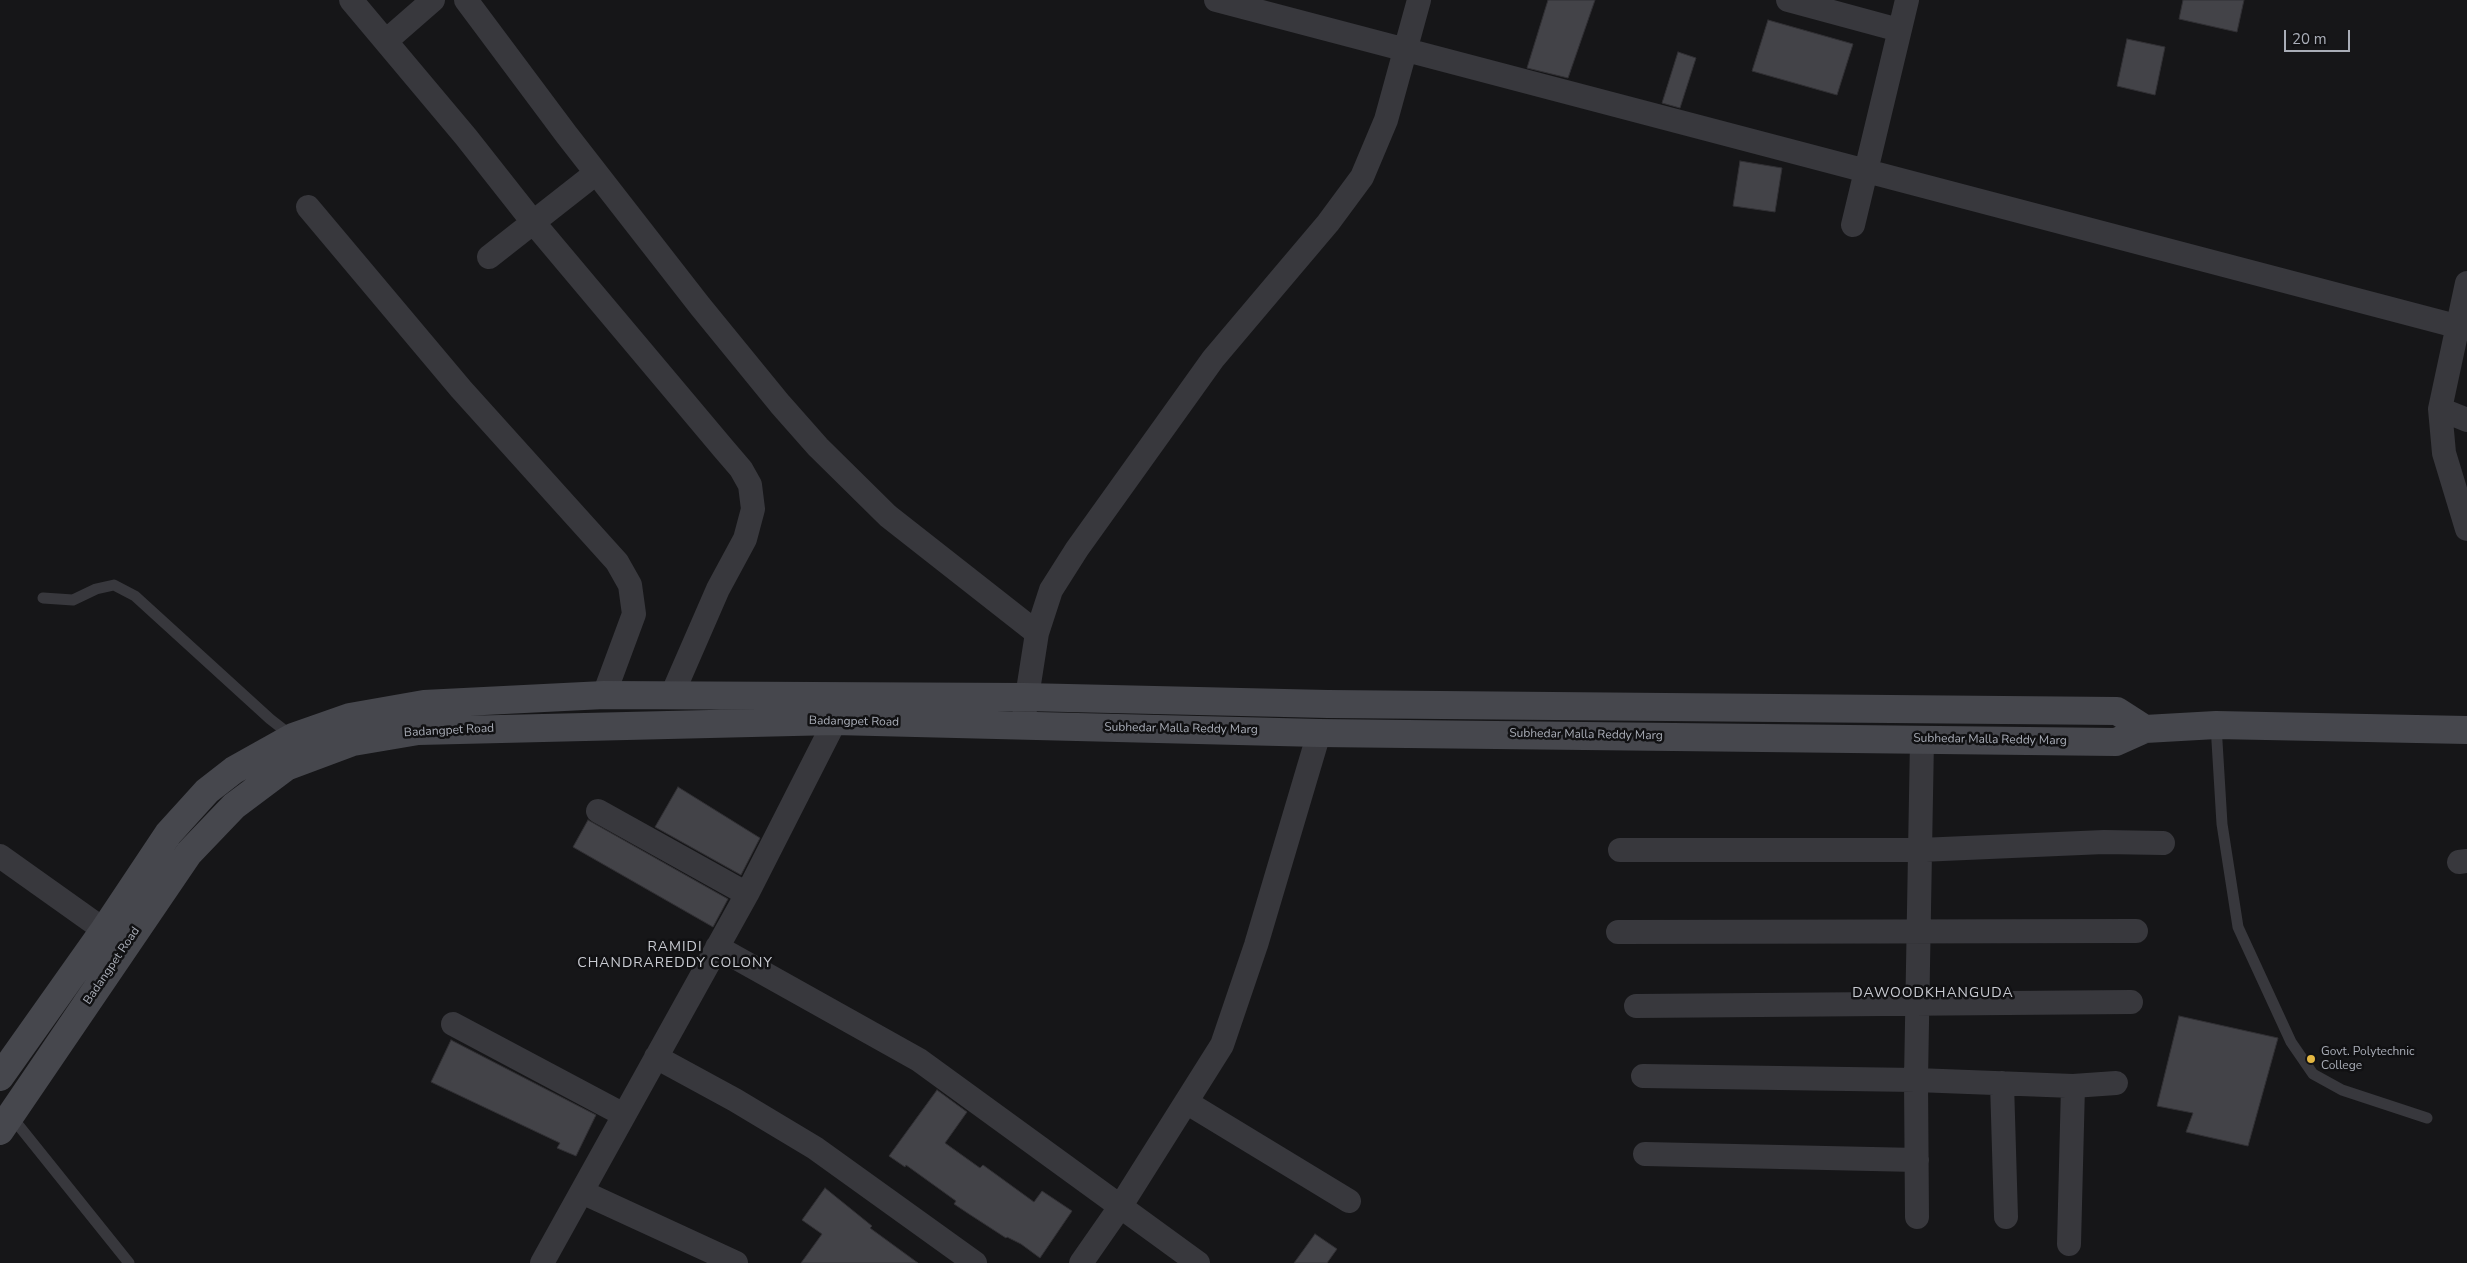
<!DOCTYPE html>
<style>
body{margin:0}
#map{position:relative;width:2467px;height:1263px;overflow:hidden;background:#161618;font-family:"Nunito Sans",sans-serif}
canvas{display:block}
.scale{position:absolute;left:2284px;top:30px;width:66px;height:22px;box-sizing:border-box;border:2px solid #a9adb7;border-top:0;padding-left:6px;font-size:15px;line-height:18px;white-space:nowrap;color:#a9adb7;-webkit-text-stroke:4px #111113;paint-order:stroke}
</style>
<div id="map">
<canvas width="2467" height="1263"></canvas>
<div class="scale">20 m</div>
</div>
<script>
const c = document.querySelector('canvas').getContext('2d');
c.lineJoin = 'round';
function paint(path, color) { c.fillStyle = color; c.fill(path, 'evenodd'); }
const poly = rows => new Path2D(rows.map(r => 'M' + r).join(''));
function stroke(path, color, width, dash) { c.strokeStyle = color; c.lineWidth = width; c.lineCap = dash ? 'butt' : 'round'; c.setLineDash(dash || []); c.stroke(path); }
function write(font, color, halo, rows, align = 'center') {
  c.font = font + ' "Nunito Sans",sans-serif'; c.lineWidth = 5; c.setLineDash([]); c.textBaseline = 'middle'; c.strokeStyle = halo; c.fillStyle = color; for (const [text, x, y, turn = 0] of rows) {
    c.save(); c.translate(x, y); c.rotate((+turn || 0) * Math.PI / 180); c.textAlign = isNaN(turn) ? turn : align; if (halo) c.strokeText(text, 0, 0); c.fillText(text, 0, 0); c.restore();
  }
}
const building = poly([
 [1548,0,1595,0,1568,78,1527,68,1548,0],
 [2183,0,2244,0,2237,32,2179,19,2183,0],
 [1768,20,1853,44,1837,95,1752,71,1768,20],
 [2127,39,2165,47,2155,95,2117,86,2127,39],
 [1678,52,1696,58,1680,108,1662,103,1678,52],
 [1740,161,1782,168,1775,212,1733,206,1740,161],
 [678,787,760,838,741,875,655,827,678,787],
 [588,820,728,899,713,927,573,847,588,820],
 [2179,1016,2278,1038,2248,1146,2186,1132,2193,1113,2157,1106,2179,1016],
 [451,1040,596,1115,576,1156,557,1148,560,1143,431,1082,451,1040],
 [937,1090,967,1112,945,1143,980,1168,983,1165,1034,1202,1042,1191,1072,1211,1040,1258,1021,1244,1007,1237,1006,1238,969,1214,954,1204,956,1201,906,1165,905,1167,889,1156,937,1090],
 [825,1188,872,1226,870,1228,918,1263,801,1263,822,1234,802,1220,825,1188],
 [1315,1234,1337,1249,1327,1263,1294,1263,1315,1234]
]);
const lane = poly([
 [43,598,73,600,96,589,114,585,135,596,270,719,293,737],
 [2216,725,2222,824,2238,927,2291,1042,2313,1074,2342,1090,2427,1118],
 [11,1116,129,1263]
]);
const street = poly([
 [351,0,466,137,533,222,723,448,741,469,750,485,753,509,745,539,718,589,671,697],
 [466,0,566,134,700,306,780,404,818,447,888,516,1037,633],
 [1216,0,2467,329],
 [1788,0,1899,30],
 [386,41,433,0],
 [308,207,461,389,617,562,630,585,634,614,604,695],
 [1853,225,1907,0],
 [489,257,596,173],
 [2467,283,2440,409,2444,453,2467,529],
 [2440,409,2467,420],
 [1024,716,1037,633,1051,590,1077,549,1213,359,1328,223,1362,177,1386,120,1419,0],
 [598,811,747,894],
 [1620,850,1920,850,2104,842,2163,843],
 [0,856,104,930],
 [2459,862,2467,861],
 [1618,932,2136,931],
 [717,947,919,1060,1198,1263],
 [1636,1006,2131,1002],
 [453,1024,624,1115],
 [656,1057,735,1100,815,1148,975,1263],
 [1643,1076,1916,1080,2073,1086,2116,1083],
 [2002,1083,2006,1217],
 [1186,1102,1349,1201],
 [1645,1154,1917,1160],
 [582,1192,736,1263],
 [1917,1217,1916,1080,1922,739],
 [2069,1244,2073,1086],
 [542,1263,747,894,835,721],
 [1081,1263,1120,1207,1222,1045,1256,945,1319,733]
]);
const secondary = poly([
 [0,1077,104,930,168,834,207,791,234,770,293,737,350,717,424,704,604,695,1025,697,1328,704,2117,711,2145,729],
 [0,1131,189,853,234,806,286,767,353,742,418,731,835,721,1319,733,2116,742,2145,729,2216,725,2467,730]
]);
const markers = [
 [2311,1059,5,"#e4b742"]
];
const streetNames = [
 ["Badangpet Road",854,722,1],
 ["Subhedar Malla Reddy Marg",1181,729,1],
 ["Badangpet Road",449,731,-3],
 ["Subhedar Malla Reddy Marg",1586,735,1],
 ["Subhedar Malla Reddy Marg",1990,740,1],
 ["Badangpet Road",112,966,-56]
];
const poiNames = [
 ["Govt. Polytechnic",2321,1052],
 ["College",2321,1066]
];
const neighbourhoodNames = [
 ["RAMIDI",675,948],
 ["CHANDRAREDDY COLONY",675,964],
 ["DAWOODKHANGUDA",1933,994]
];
paint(building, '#434348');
stroke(building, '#313034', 1);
stroke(lane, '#38383d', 11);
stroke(street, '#38383d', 24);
stroke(secondary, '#46474d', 28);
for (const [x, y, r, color] of markers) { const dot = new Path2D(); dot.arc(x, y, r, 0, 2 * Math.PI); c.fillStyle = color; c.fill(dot); stroke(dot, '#111113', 2); }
write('12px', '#a9adb7', '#111113', streetNames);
write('12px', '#a9adb7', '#111113', poiNames, 'left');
c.letterSpacing = '1px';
write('14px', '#caccd3', '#111113', neighbourhoodNames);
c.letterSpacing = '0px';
</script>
